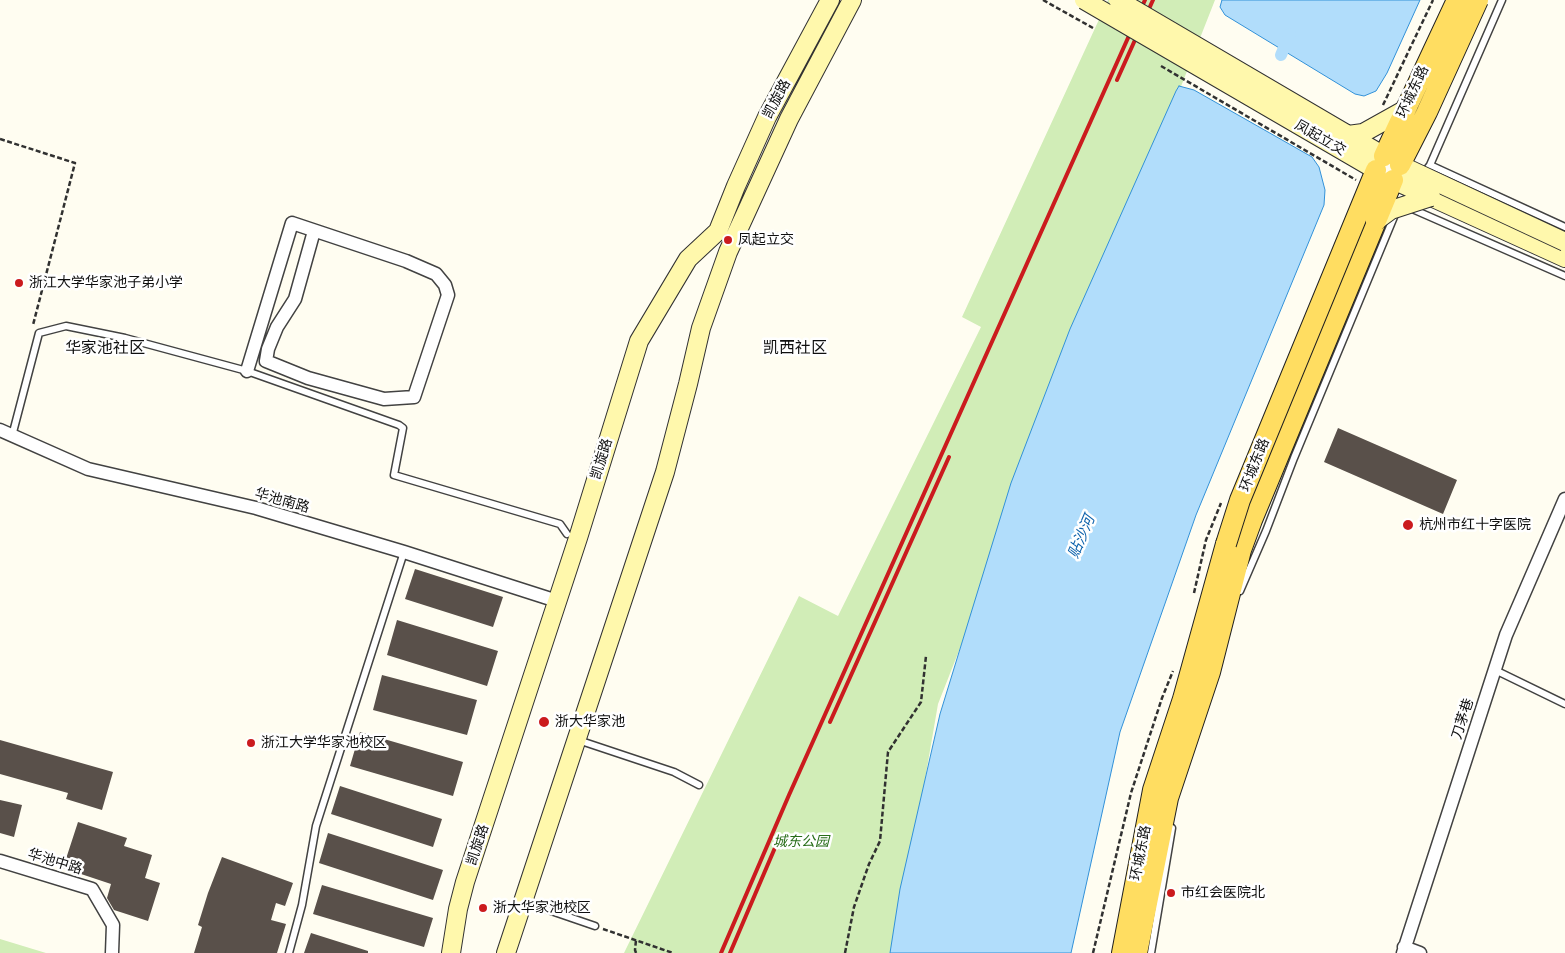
<!DOCTYPE html>
<meta charset="utf-8">
<style>
body{margin:0}
canvas{display:block;background:#fffdf1}
</style>
<canvas width="1565" height="953"></canvas>
<script>
const c = document.querySelector('canvas').getContext('2d');
c.lineJoin = 'round';
function paint(path, color) { c.fillStyle = color; c.fill(path, 'evenodd'); }
const poly = rows => new Path2D(rows.map(r => 'M' + r).join(''));
function stroke(path, color, width, dash) { c.strokeStyle = color; c.lineWidth = width; c.lineCap = dash ? 'butt' : 'round'; c.setLineDash(dash || []); c.stroke(path); }
function write(font, color, halo, rows, align = 'center') {
  c.font = font + ' Bitter,"Noto Sans SC",serif'; c.lineWidth = 5; c.setLineDash([]); c.textBaseline = 'middle'; c.strokeStyle = halo; c.fillStyle = color; for (const [text, x, y, turn = 0] of rows) {
    c.save(); c.translate(x, y); c.rotate((+turn || 0) * Math.PI / 180); c.textAlign = isNaN(turn) ? turn : align; if (halo) c.strokeText(text, 0, 0); c.fillText(text, 0, 0); c.restore();
  }
}
const green = poly([
 [1108,0,1215,0,938,704,895,953,624,953,799,596,838,616,981,327,962,317],
 [0,939,46,953,0,953]
]);
const water = poly([
 [1222,0,1420,0,1387,73,1376,91,1364,96,1355,94,1225,15,1220,7,1222,0],
 [1179,86,1194,90,1312,157,1319,167,1325,190,1324,205,1196,515,1120,732,1071,953,890,953,900,889,940,714,1011,483,1070,329,1143,165,1176,91,1179,86]
]);
const canal = poly([
 [1281,55,1290,34]
]);
const building = poly([
 [1338,428,1457,480,1443,514,1324,462],
 [415,569,503,597,493,627,405,599],
 [397,620,498,651,487,686,387,655],
 [382,675,477,700,467,735,373,710],
 [360,732,463,762,453,796,350,766],
 [0,740,113,772,102,810,66,799,68,793,0,774],
 [340,786,442,819,433,847,331,814],
 [0,800,22,805,14,837,0,833],
 [78,822,127,838,124,846,152,855,145,878,160,883,148,921,114,910,107,898,111,884,63,868],
 [328,833,443,870,433,900,319,863],
 [222,857,293,883,285,906,276,903,271,920,286,924,277,953,194,953,202,927,198,925,208,893],
 [322,885,433,918,424,947,313,914],
 [311,933,368,951,368,953,304,953]
]);
const path = poly([
 [1043,0,1093,28],
 [1161,66,1356,180],
 [1383,105,1433,0],
 [0,139,75,163,33,325],
 [1194,593,1206,540,1221,503],
 [603,929,673,953],
 [636,953,635,950,636,940],
 [845,953,854,907,869,864,880,841,888,752,921,702,926,656],
 [1093,953,1131,793,1162,698,1173,671]
]);
const service = poly([
 [1430,165,1565,227],
 [1423,174,1430,165,1502,0],
 [1410,208,1565,276],
 [12,436,39,333,66,326,125,338,247,371,399,425,403,428,394,475,560,524,567,534],
 [1240,591,1266,531,1294,458,1396,212],
 [1495,670,1565,704],
 [578,740,674,772,699,785],
 [525,902,595,926],
 [289,953,302,905,316,826,404,552],
 [1151,953,1172,828]
]);
const minor = poly([
 [247,371,292,223,406,261,436,274,445,285,448,295,414,397,384,399,308,378,266,361,268,349,277,327,295,299,314,231],
 [0,430,88,469,256,508,404,552,557,601],
 [0,861,92,889,113,925,112,953],
 [1404,947,1420,953],
 [1403,953,1506,635,1565,499]
]);
const secondary = poly([
 [1431,197,1565,258],
 [451,953,458,909,465,882,578,538,639,341,688,259,718,231,736,186,767,117,830,0],
 [506,953,665,472,688,384,701,328,728,252,789,119,852,0]
]);
const primary = poly([
 [1122,953,1153,790,1183,699,1226,544],
 [1137,953,1168,798,1210,672,1241,550,1252,520,1376,221]
]);
const rail = poly([
 [1117,80,1153,0],
 [830,722,949,457],
 [721,953,789,795,1145,0],
 [730,953,780,836]
]);
const secondaryBridge = poly([
 [1084,0,1376,170],
 [1118,0,1384,156],
 [1348,135,1363,133,1406,109],
 [1400,165,1565,242],
 [1393,180,1431,197],
 [1376,221,1391,210,1431,197]
]);
const primaryBridge = poly([
 [1384,156,1457,0],
 [1400,165,1427,112,1478,0],
 [1376,221,1393,180],
 [1226,544,1240,500,1376,170]
]);
const markers = [
 [728,240,5,"#cb1b1e"],
 [19,283,5,"#cb1b1e"],
 [1408,525,6,"#cb1b1e"],
 [544,722,6,"#cb1b1e"],
 [251,743,5,"#cb1b1e"],
 [1171,893,5,"#cb1b1e"],
 [483,908,5,"#cb1b1e"]
];
const streetNames = [
 ["环城东路",1413,92,-65],
 ["凯旋路",777,99,-62],
 ["凤起立交",1320,138,30],
 ["凯旋路",602,459,-73],
 ["环城东路",1255,465,-68],
 ["华池南路",282,501,16],
 ["刀茅巷",1463,719,-72],
 ["凯旋路",478,845,-72],
 ["环城东路",1141,853,-79],
 ["华池中路",55,862,17]
];
const poiNames = [
 ["凤起立交",738,240],
 ["浙江大学华家池子弟小学",29,283],
 ["杭州市红十字医院",1419,525],
 ["浙大华家池",555,722],
 ["浙江大学华家池校区",261,743],
 ["市红会医院北",1181,893],
 ["浙大华家池校区",493,908]
];
const parkNames = [
 ["城东公园",801,842]
];
const waterNames = [
 ["贴沙河",1082,537,-67]
];
const quarterNames = [
 ["华家池社区",105,349],
 ["凯西社区",795,349]
];
paint(green, '#d1edb7');
paint(water, '#b1ddfb');
stroke(water, '#3291d8', 1);
stroke(canal, '#b1ddfb', 12);
paint(building, '#59504a');
stroke(service, '#424242', 9);
stroke(minor, '#424242', 15);
stroke(secondary, '#313131', 20);
stroke(primary, '#202020', 22);
stroke(path, '#313131', 2.5, [5, 2.5]);
stroke(service, '#fff', 6);
stroke(minor, '#fff', 12);
stroke(secondary, '#fff8ac', 18);
stroke(primary, '#ffdd61', 20);
stroke(rail, '#cb1b1e', 4);
stroke(secondaryBridge, '#313131', 20, []);
stroke(primaryBridge, '#202020', 22, []);
stroke(secondaryBridge, '#fff8ac', 18);
stroke(primaryBridge, '#ffdd61', 20);
for (const [x, y, r, color] of markers) { const dot = new Path2D(); dot.arc(x, y, r, 0, 2 * Math.PI); c.fillStyle = color; c.fill(dot); stroke(dot, '#fff', 2); }
write('14px', '#0f0f0f', '#fff', streetNames);
write('14px', '#0f0f0f', '#fff', poiNames, 'left');
write('italic 14px', '#286d19', '#fff', parkNames);
write('italic 15px', '#0d62ac', '#fff', waterNames);
write('16px', '#0f0f0f', '#fff', quarterNames);
</script>
